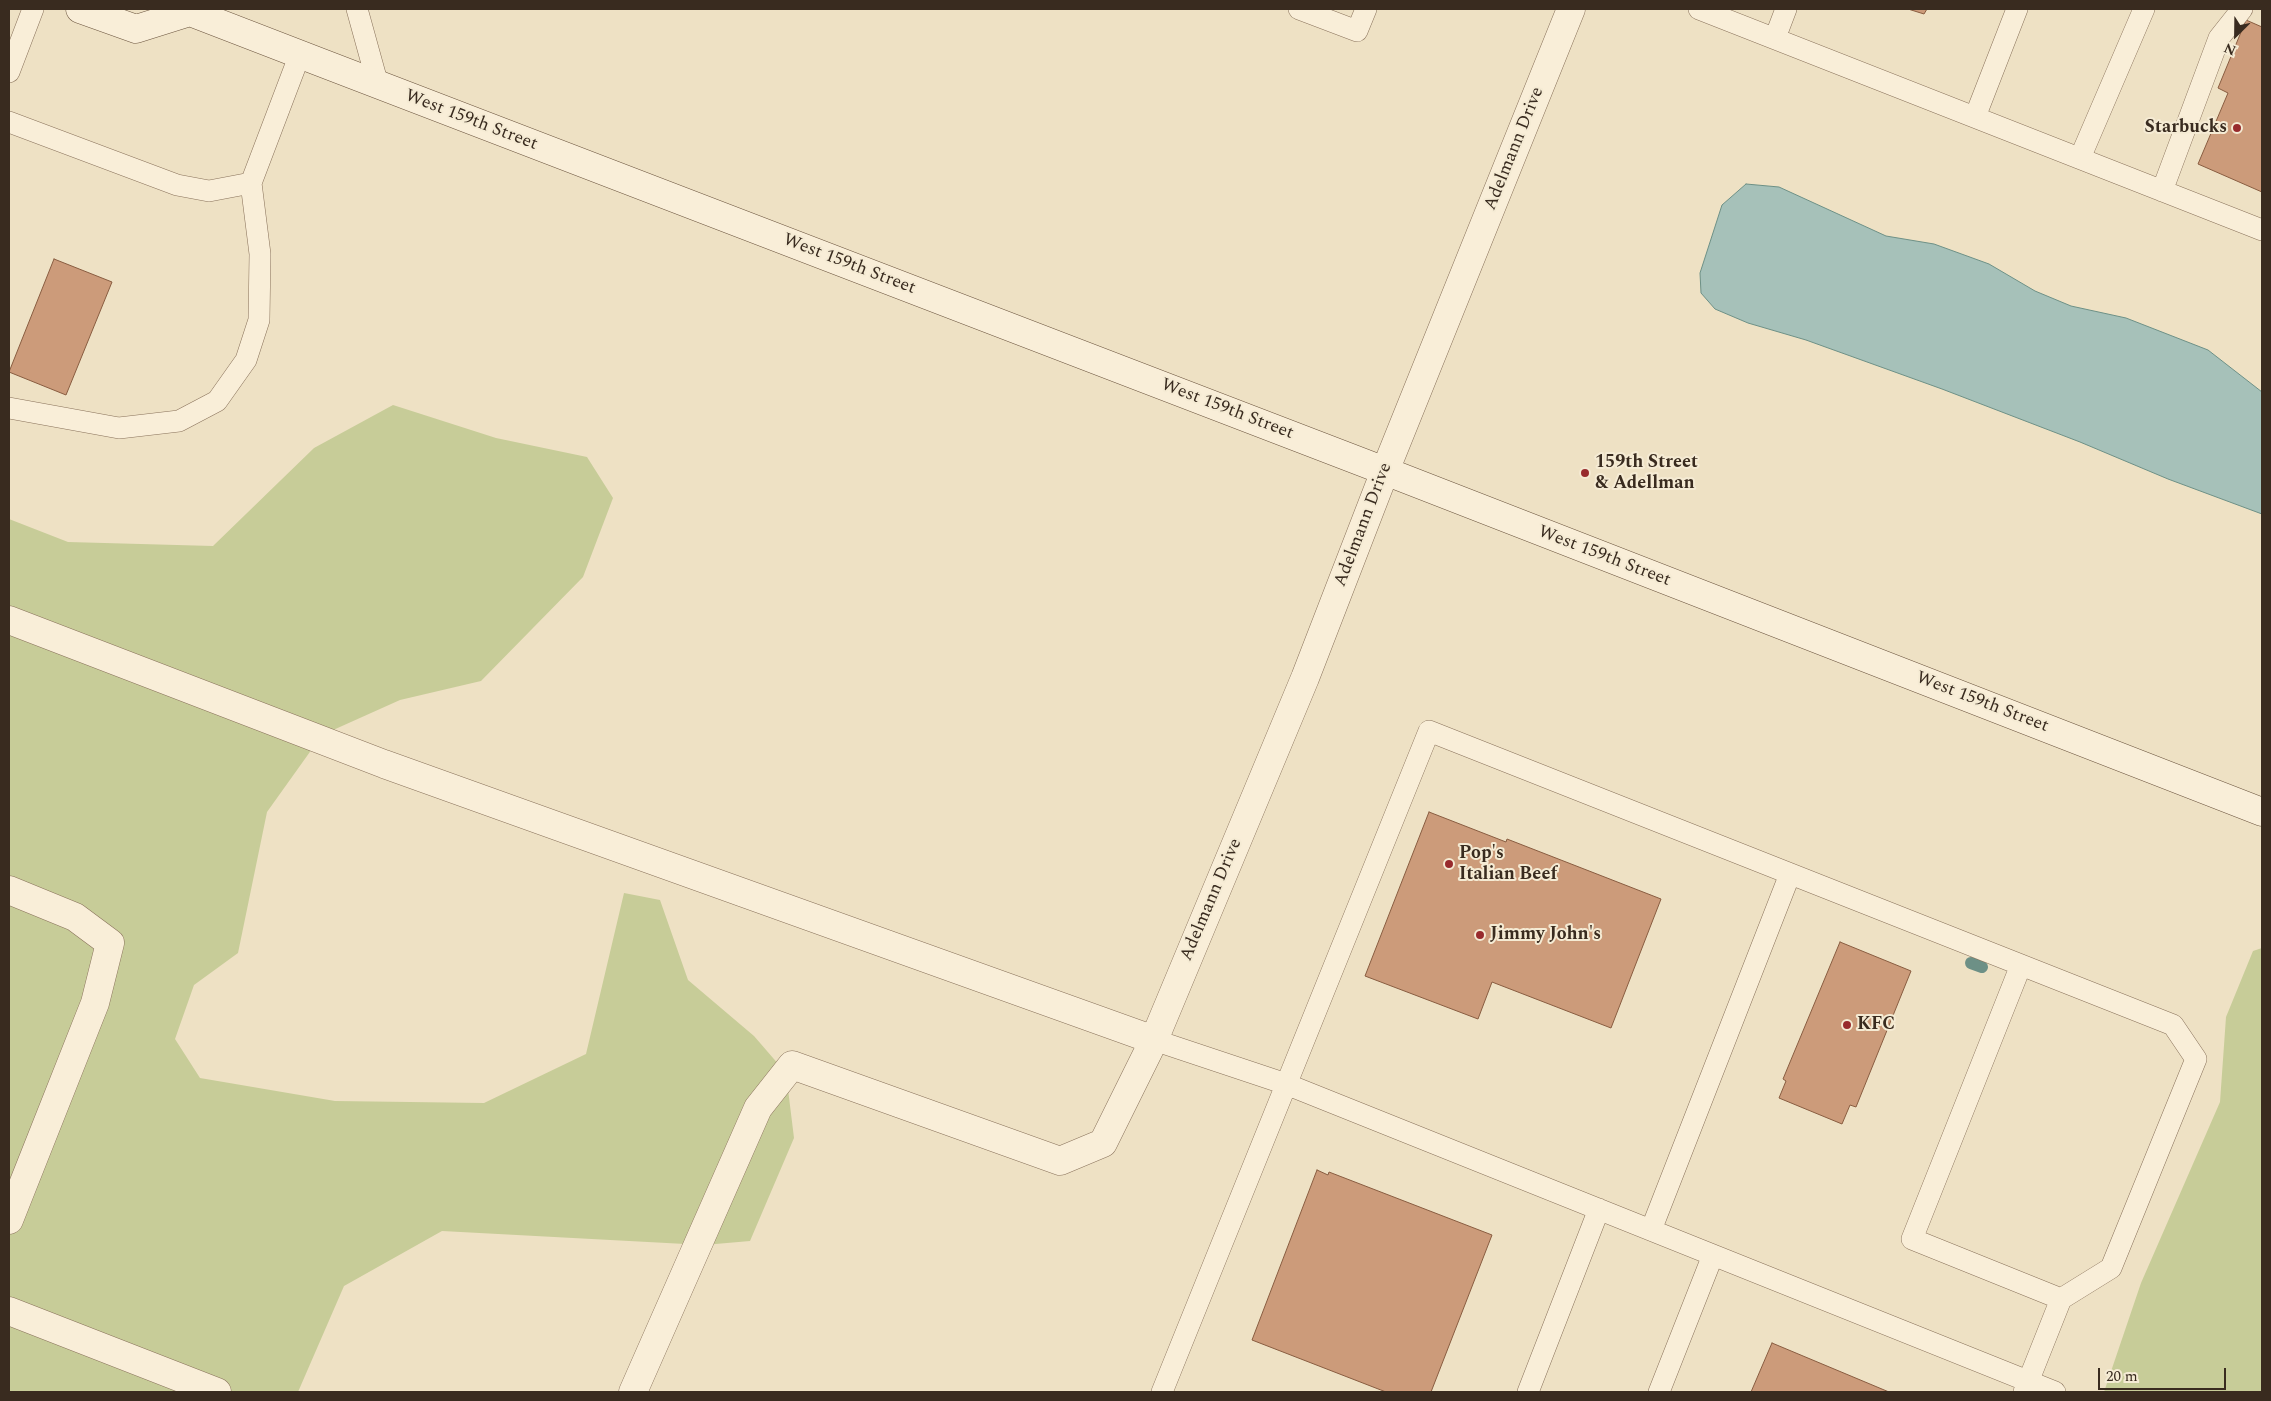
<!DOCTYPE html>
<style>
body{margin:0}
#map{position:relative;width:2271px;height:1401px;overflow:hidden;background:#eee1c4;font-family:Spectral,serif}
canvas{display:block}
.frame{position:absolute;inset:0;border:10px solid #392b1f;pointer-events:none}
.north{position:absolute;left:2211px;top:10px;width:50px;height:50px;-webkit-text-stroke:4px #f5ebd4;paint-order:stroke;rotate:203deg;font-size:14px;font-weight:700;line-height:20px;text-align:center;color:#392b1f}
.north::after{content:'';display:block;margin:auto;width:18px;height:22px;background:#392b1f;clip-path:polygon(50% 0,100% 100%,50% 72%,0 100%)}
.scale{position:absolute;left:2098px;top:1368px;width:128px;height:22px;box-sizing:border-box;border:2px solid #392b1f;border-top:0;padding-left:6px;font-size:15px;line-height:18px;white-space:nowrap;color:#392b1f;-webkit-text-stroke:4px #f5ebd4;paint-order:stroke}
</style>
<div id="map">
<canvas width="2271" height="1401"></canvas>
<div class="frame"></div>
<div class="north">N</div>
<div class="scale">20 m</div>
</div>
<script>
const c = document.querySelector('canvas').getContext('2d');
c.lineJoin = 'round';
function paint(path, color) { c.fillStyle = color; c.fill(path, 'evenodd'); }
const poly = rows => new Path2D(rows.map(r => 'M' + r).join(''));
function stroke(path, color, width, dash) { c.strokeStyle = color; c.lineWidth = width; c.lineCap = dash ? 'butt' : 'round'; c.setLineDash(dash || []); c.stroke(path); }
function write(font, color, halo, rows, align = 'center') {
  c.font = font + ' Spectral,serif'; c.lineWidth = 4; c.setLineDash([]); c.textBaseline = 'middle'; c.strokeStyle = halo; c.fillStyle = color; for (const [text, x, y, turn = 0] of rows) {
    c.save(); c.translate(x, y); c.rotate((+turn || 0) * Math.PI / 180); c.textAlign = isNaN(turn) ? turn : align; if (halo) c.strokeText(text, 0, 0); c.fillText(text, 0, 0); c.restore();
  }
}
const green = poly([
 [393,405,496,438,587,457,613,498,583,577,481,681,400,700,322,735,267,812,238,953,194,985,175,1039,200,1078,335,1101,484,1103,586,1054,624,893,660,900,688,980,754,1036,786,1073,794,1138,750,1241,704,1245,442,1231,344,1286,298,1392,9,1392,9,519,68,542,213,546,314,448],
 [2262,948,2262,1392,2104,1392,2141,1283,2220,1102,2226,1017,2253,951]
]);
const water = poly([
 [1746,184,1779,187,1886,236,1934,244,1989,264,2035,291,2071,306,2126,318,2208,350,2262,392,2262,514,2168,479,2080,442,1942,389,1806,340,1748,323,1715,309,1701,293,1700,273,1722,205,1746,184]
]);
const stream = poly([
 [1971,963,1982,967]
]);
const building = poly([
 [1908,9,1927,9,1924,14,1908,9],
 [2246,20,2262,27,2262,192,2198,164,2228,93,2218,88,2246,20],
 [54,259,112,282,66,395,9,372,54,259],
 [1429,812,1506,842,1507,839,1661,899,1611,1028,1492,982,1478,1019,1365,976,1429,812],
 [1840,942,1911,971,1856,1107,1850,1105,1842,1124,1779,1098,1786,1081,1783,1079,1840,942],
 [1317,1170,1328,1175,1329,1172,1492,1235,1431,1392,1386,1392,1252,1340,1317,1170],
 [1772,1343,1889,1392,1751,1392,1772,1343]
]);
const lane = poly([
 [357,9,378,85],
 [1299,9,1357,31,1366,9],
 [1699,9,2262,230],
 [1775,38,1786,9],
 [9,72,33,9],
 [1975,117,2017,9],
 [9,122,177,185,209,191,251,183],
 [2080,158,2144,9],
 [2162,191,2219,38,2242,9],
 [9,408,119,428,179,421,217,401,246,360,259,320,260,254,251,183,300,54],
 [2021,965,1912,1239,2061,1299],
 [1154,1040,1286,1084,2055,1392],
 [1651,1230,1790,874],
 [1162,1392,1429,731,2173,1025,2196,1059,2111,1268,2061,1299,2024,1392],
 [1528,1392,1599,1209],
 [1659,1392,1713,1255]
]);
const street = poly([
 [9,620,384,764,1154,1040],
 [9,890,75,917,110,943,95,1003,9,1220],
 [9,1311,217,1392],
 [633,1392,758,1108,792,1065,1060,1161,1103,1143,1154,1040,1305,678,1385,471,1571,9]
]);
const secondary = poly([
 [80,9,136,29,190,12],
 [188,9,190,12,317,61,1385,471,2262,812]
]);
const markers = [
 [2237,128,5,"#982b2d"],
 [1585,473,5,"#982b2d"],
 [1449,864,5,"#982b2d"],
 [1480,935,5,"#982b2d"],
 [1847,1025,5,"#982b2d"]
];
const streetNames = [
 ["West 159th Street",471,121,21],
 ["Adelmann Drive",1515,149,-68],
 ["West 159th Street",849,265,21],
 ["West 159th Street",1227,410,21],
 ["Adelmann Drive",1364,525,-69],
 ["West 159th Street",1604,557,21],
 ["West 159th Street",1982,703,21],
 ["Adelmann Drive",1212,900,-67]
];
const poiNames = [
 ["Starbucks",2227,128,"right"],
 ["159th Street",1595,463],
 ["& Adellman",1595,484],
 ["Pop's",1459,854],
 ["Italian Beef",1459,875],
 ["Jimmy John's",1490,935],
 ["KFC",1857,1025]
];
paint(green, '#c7cc98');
paint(water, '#a6c1b9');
stroke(water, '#6d9086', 1);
stroke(stream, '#6d9086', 12);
paint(building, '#cc9b7a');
stroke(building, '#885c40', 1);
stroke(lane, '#89725b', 22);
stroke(street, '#89725b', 29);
stroke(secondary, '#6b543e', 29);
stroke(lane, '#f9eed8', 21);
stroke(street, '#f9eed8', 28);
stroke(secondary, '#f9eed8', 28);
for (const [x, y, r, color] of markers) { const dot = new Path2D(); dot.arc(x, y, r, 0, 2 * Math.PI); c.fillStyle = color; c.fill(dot); stroke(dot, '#f5ebd4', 2); }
write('18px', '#392b1f', '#f5ebd4', streetNames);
write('bold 18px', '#392b1f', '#f5ebd4', poiNames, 'left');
</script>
